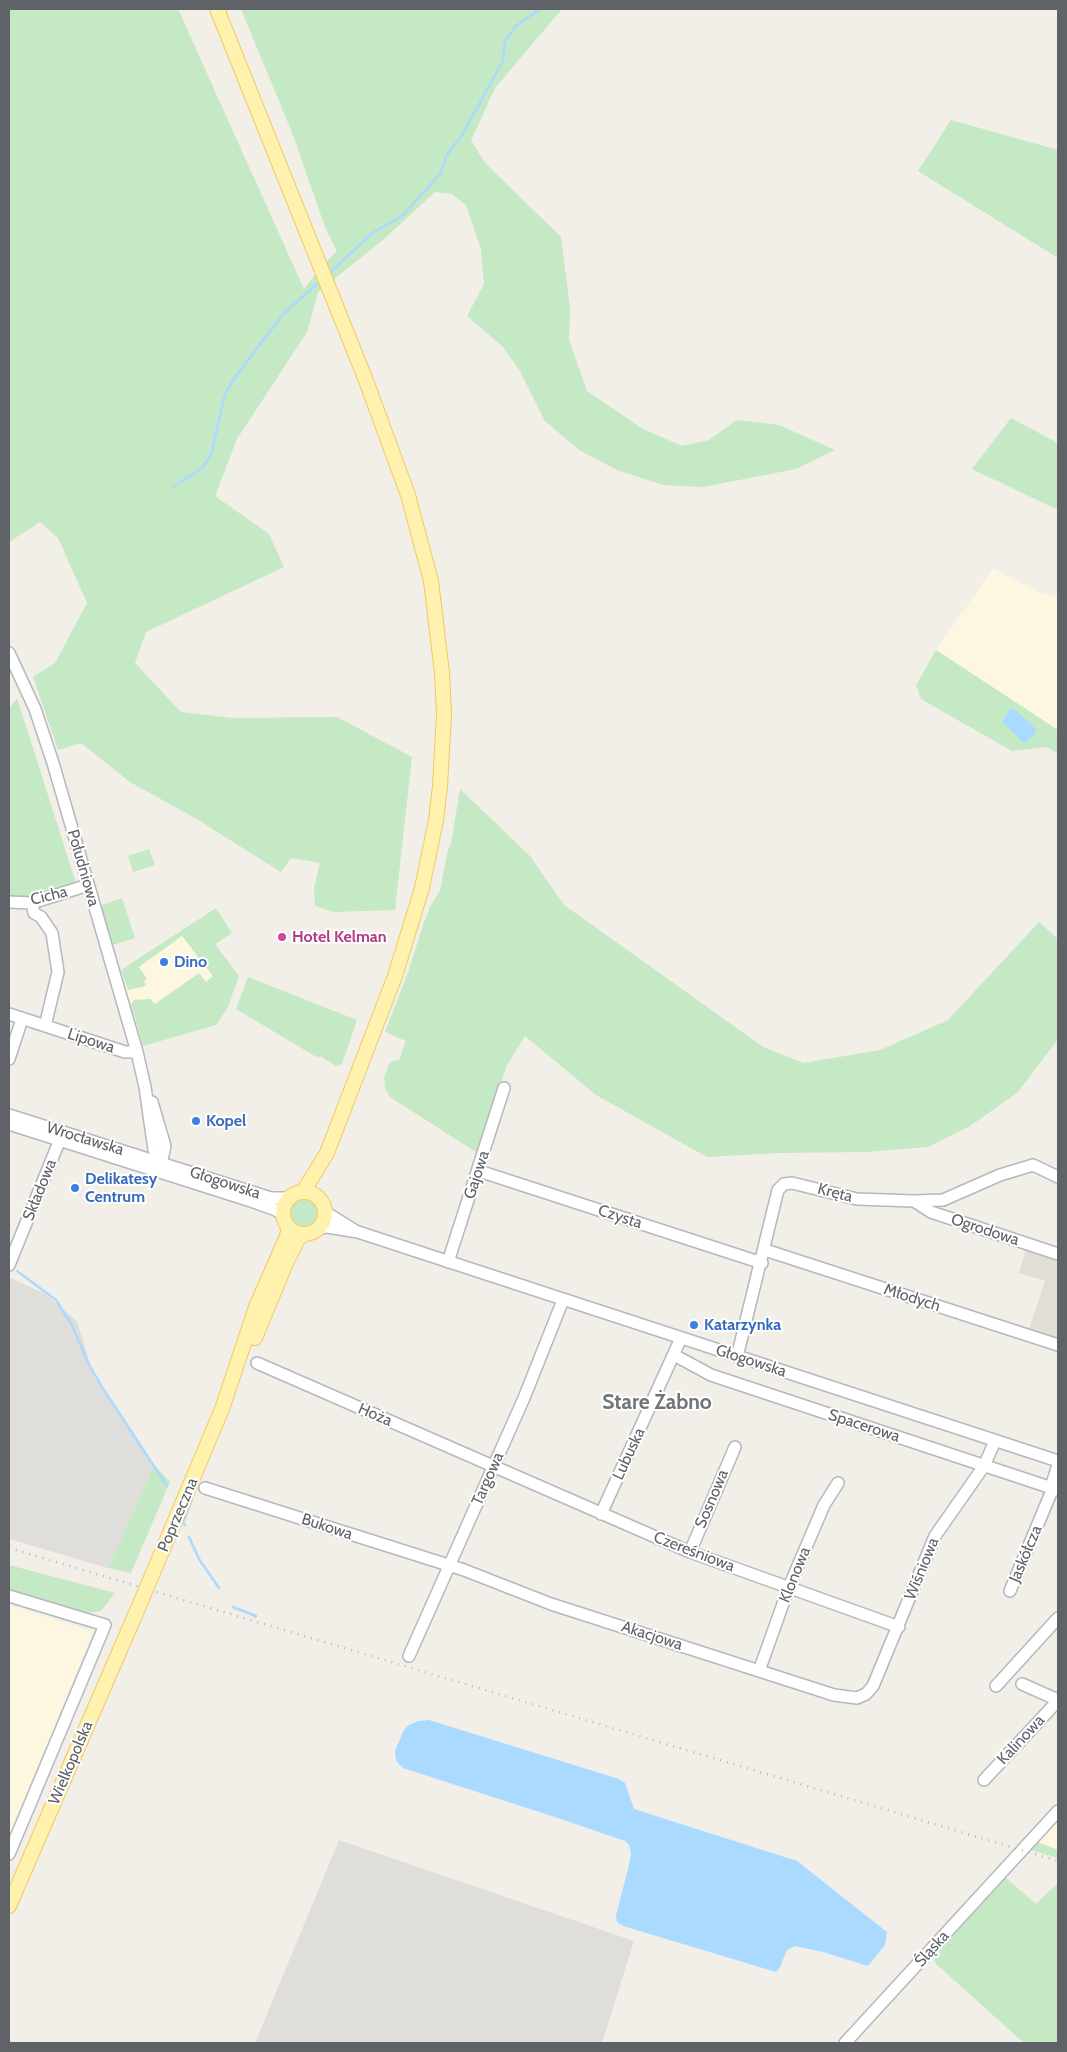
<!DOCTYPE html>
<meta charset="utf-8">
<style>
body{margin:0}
#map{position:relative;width:1067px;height:2052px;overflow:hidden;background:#f1efe8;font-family:Cabin,sans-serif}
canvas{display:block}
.frame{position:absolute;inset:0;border:10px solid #5f6368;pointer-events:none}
</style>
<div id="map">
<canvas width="1067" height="2052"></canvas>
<div class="frame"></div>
</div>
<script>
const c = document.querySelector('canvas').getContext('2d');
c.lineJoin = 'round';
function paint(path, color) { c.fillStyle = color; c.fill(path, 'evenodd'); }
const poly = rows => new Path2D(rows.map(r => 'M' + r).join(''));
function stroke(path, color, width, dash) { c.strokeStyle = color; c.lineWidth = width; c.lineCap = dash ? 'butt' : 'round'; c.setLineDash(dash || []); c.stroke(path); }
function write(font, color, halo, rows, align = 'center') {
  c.font = font + ' Cabin,sans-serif'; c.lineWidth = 4; c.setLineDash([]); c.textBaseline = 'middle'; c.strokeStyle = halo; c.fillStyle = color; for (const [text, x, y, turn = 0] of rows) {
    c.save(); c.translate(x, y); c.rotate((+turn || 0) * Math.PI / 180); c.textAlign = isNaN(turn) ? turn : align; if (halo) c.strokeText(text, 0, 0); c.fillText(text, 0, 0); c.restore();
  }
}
const commercial = poly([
 [993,569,1043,594,1058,598,1058,730,936,650],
 [190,925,228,974,140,1036,121,970],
 [9,1605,93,1632,9,1836],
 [1057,1823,1058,1850,1037,1842,1040,1841]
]);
const industrial = poly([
 [10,1278,44,1293,77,1321,94,1376,154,1465,108,1568,9,1539],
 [339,1840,634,1941,602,2043,255,2043]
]);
const education = poly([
 [1026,1250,1058,1261,1058,1338,1029,1329,1045,1281,1019,1273]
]);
const green = poly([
 [9,9,178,9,304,289,317,272,337,251,325,227,293,135,241,9,562,9,495,88,471,141,486,164,561,237,570,308,569,340,587,391,643,429,682,446,709,440,737,420,779,425,835,450,796,469,703,487,663,485,617,470,579,450,545,421,520,371,502,346,467,316,484,284,481,249,466,205,452,194,435,192,384,239,318,292,307,332,237,439,215,496,269,534,284,567,146,632,135,663,181,712,232,718,337,717,412,757,395,910,333,912,315,906,314,888,320,863,291,858,281,872,195,818,130,782,81,743,58,750,33,677,55,663,87,603,58,538,40,522,9,542],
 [951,120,1058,150,1058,258,918,171],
 [1011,418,1058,443,1058,510,972,469],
 [936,650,1058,730,1058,754,1047,747,1012,751,921,699,916,685],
 [17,698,76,883,23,903,9,906,9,709],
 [460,789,530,856,564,905,763,1047,804,1063,880,1050,948,1020,1039,922,1058,939,1058,1039,1018,1092,970,1126,928,1147,866,1152,779,1153,707,1157,596,1095,525,1036,506,1067,479,1154,390,1097,385,1088,384,1077,390,1062,399,1060,406,1041,385,1032,409,970,424,922,431,905,440,891,448,849,451,844],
 [149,849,155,865,133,872,128,856],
 [122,898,135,938,112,945,99,906],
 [216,908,232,933,215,944,239,976,228,1007,216,1025,143,1046,131,1004,134,1000,150,999,155,1004,199,973,206,982,213,976,182,936,139,967,147,979,144,981,146,986,128,990,121,970],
 [248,977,357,1020,342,1064,336,1066,320,1056,318,1058,236,1009],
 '290 1212a14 14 0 1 1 28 0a14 14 0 1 1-28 0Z',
 [154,1465,170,1482,131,1573,108,1568],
 [9,1565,115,1593,101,1611,86,1613,9,1589],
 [1037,1842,1058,1850,1058,1858,1027,1849],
 [1006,1878,1036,1904,1058,1883,1058,2043,1024,2043,935,1963,934,1955]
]);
const water = poly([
 [1013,708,1036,729,1036,732,1026,743,1024,743,1002,721,1010,709],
 [429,1720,619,1779,625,1783,634,1809,797,1861,887,1932,885,1945,868,1966,823,1952,795,1946,787,1950,780,1967,776,1972,623,1926,617,1922,616,1915,628,1869,631,1854,629,1845,625,1841,561,1819,403,1768,396,1761,395,1751,403,1732,407,1726,418,1721]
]);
const stream = poly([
 [332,271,371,234,402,216,441,173,446,156,462,135,503,61,505,41,516,26,540,9],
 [174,486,202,468,211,455,225,394,236,376,284,313,317,284],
 [17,1271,56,1300,73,1327,87,1361,102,1387,167,1486],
 [185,1525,183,1523,192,1499],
 [189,1537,199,1559,219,1588],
 [233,1607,256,1616,255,1617]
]);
const minor = poly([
 [9,653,35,709,53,763,137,1052,145,1087,154,1150,162,1162],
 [9,902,32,903,88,885],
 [32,903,34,913,41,917,52,933,58,972,45,1026],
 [9,1014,125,1052,137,1052],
 [9,1059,22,1019],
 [152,1102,165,1146,160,1168],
 [9,1115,271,1198,289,1198],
 [9,1124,251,1201,276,1210,283,1215],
 [479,1171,762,1263],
 [914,1201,931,1212,1058,1254],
 [325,1212,354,1230],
 [319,1228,327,1227,358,1232,1058,1461],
 [765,1250,1058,1345],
 [448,1262,504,1088],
 [9,1265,59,1142],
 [674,1355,711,1375,1058,1490],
 [737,1357,778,1190,784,1184,792,1183,857,1199,914,1201,943,1200,1000,1175,1033,1165,1058,1177],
 [257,1363,690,1552,899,1627],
 [1051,1487,1058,1465],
 [205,1488,464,1570,551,1604,834,1695,857,1698,866,1694,873,1686,935,1536,984,1466,995,1441],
 [601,1514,681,1338],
 [690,1552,735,1447],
 [1010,1591,1053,1488],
 [9,1596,105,1625,9,1854],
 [409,1656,524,1398,563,1300],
 [759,1671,789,1587,824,1505,838,1483],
 [1022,1684,1058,1700],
 [996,1686,1058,1618],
 [984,1780,1053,1706,1056,1699],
 [845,2043,1058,1811]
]);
const major = poly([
 [217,9,365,378,408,495,431,581,442,673,444,714,440,786,436,820,422,888,395,976,327,1153,303,1192],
 '283 1213a21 21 0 1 1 42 0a21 21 0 1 1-42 0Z',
 [255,1338,287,1261,298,1239,304,1234],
 [158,1561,222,1409,256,1307,287,1236,289,1227],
 [9,1906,133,1620]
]);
const rail = poly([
 [9,1548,1058,1861]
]);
const majorBridge = poly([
 [133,1620,158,1561]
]);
const markers = [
 [282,937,5,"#d1479c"],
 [164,962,5,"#3f7fe0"],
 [196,1121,5,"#3f7fe0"],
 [75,1188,5,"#3f7fe0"],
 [694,1325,5,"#3f7fe0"]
];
const streetNames = [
 ["Południowa",83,868,74],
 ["Cicha",49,896,-14],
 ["Lipowa",91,1041,18],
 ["Wrocławska",85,1139,17],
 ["Gajowa",477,1175,-72],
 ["Głogowska",225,1183,18],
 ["Składowa",40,1190,-68],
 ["Kręta",835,1193,14],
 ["Czysta",620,1217,18],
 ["Ogrodowa",985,1230,18],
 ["Młodych",912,1298,18],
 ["Głogowska",751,1361,18],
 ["Hoża",375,1415,23],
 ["Spacerowa",864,1426,18],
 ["Lubuska",629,1454,-65],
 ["Targowa",488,1479,-66],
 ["Sosnowa",712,1499,-67],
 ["Poprzeczna",178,1515,-67],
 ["Bukowa",327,1527,18],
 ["Czereśniowa",694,1552,21],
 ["Jaskółcza",1026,1554,-67],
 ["Wiśniowa",922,1569,-68],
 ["Klonowa",795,1575,-68],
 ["Akacjowa",652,1636,18],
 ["Kalinowa",1021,1740,-47],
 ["Wielkopolska",71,1763,-67],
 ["Śląska",932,1949,-48]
];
const hotelNames = [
 ["Hotel Kelman",292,937]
];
const shopNames = [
 ["Dino",174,962],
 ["Kopel",206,1121],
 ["Delikatesy",85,1179],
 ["Centrum",85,1197],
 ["Katarzynka",704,1325]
];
const districtNames = [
 ["Stare Żabno",657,1403]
];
paint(commercial, '#fef7e0');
paint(industrial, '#e0deda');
paint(education, '#e1ded6');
paint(green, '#c5e8c5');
paint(water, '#aadaff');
stroke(stream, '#aadaff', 2.5);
stroke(minor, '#b5b8bc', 14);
stroke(major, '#f2c960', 16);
stroke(minor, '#fff', 11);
stroke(major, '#fff2af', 14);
stroke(rail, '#b6b7b8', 2.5, [1, 6]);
stroke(majorBridge, '#f2c960', 16, []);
stroke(majorBridge, '#fff2af', 14);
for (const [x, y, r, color] of markers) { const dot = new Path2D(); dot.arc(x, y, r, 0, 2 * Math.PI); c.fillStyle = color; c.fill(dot); stroke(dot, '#fff', 2); }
write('16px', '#5f6368', '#fff', streetNames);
write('bold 16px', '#b23c85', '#fff', hotelNames, 'left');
write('bold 16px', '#366cbe', '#fff', shopNames, 'left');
write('bold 21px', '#70757a', '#fff', districtNames);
</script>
